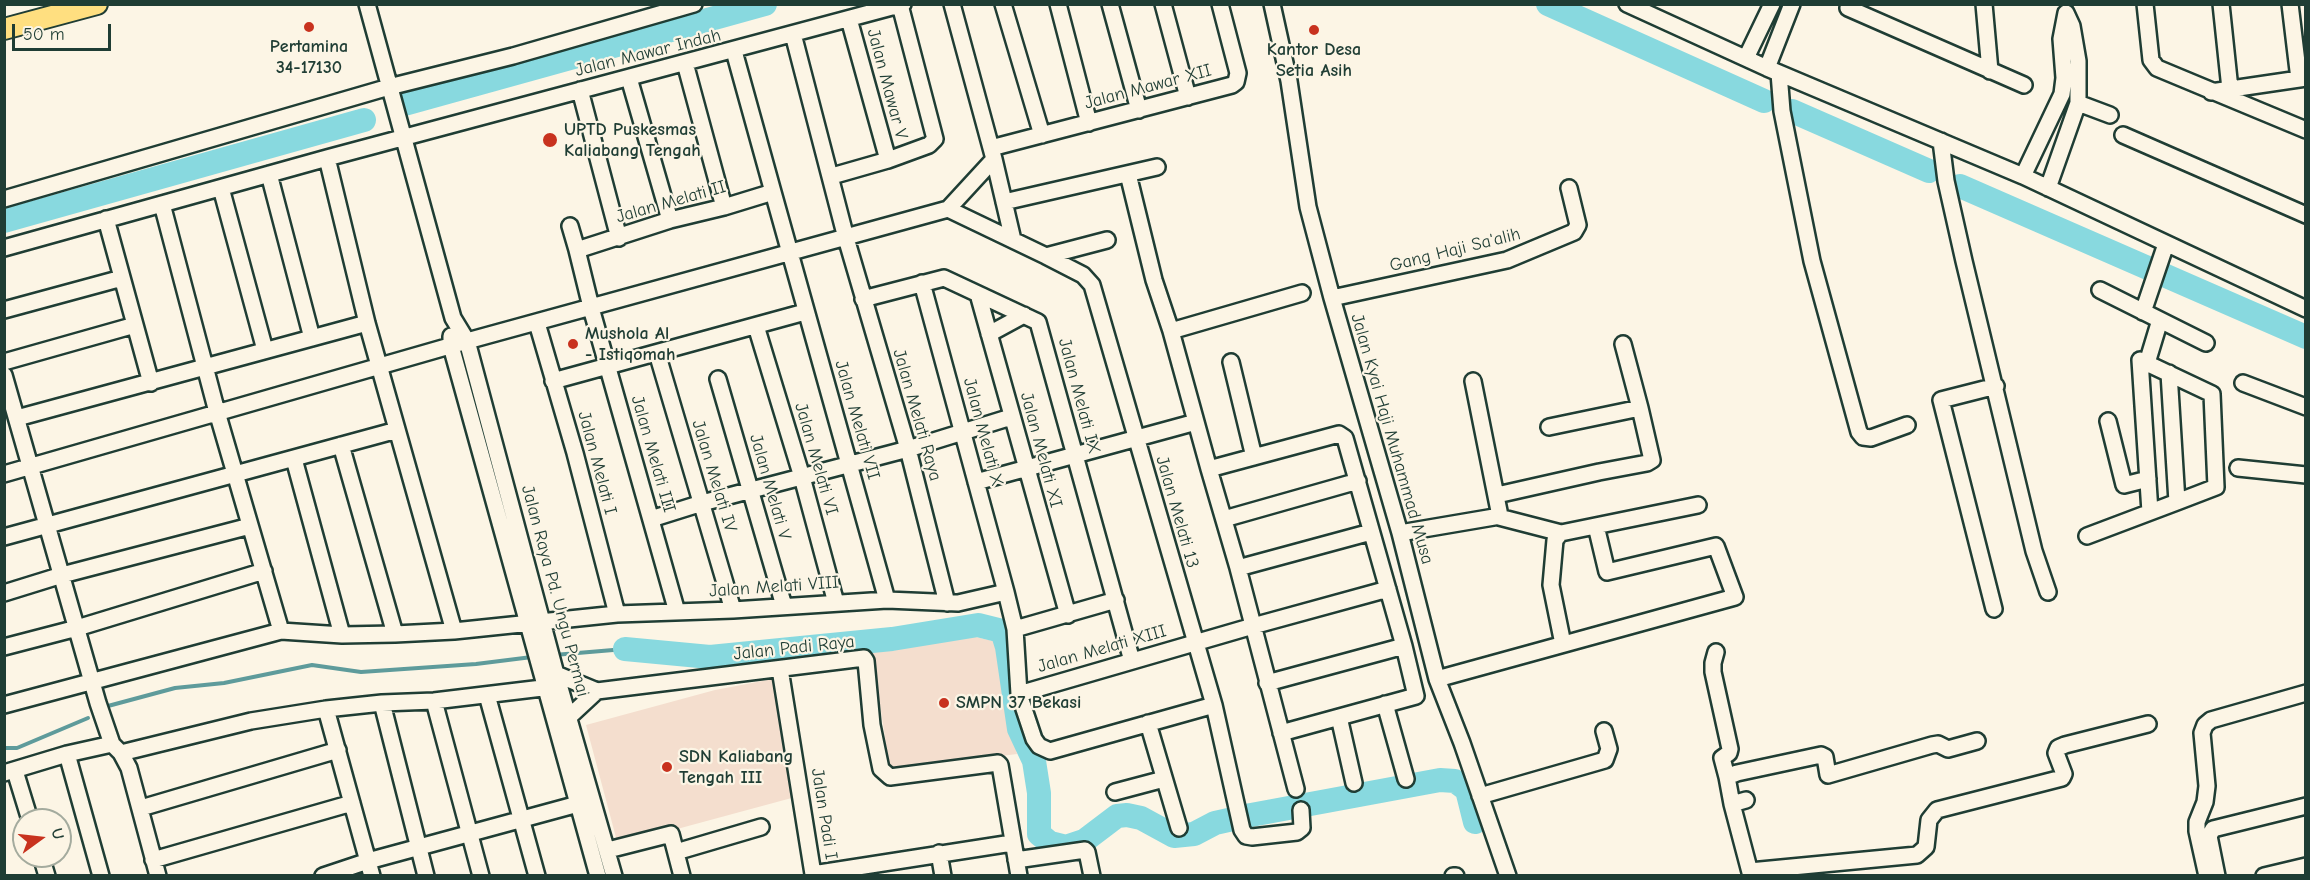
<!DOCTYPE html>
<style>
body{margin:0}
#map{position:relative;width:2310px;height:880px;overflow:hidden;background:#fcf5e5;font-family:"Comic Neue",sans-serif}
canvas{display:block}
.frame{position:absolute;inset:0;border:6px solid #1f3d34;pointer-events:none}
.north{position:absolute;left:12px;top:808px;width:60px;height:60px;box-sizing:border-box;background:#fcf5e5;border:2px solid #a4ab9e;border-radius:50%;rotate:75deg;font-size:16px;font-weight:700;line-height:24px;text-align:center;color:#1f3d34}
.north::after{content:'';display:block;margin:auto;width:21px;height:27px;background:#c8321e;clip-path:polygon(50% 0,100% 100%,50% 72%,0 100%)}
.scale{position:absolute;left:12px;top:24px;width:99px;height:27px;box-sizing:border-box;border:3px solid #1f3d34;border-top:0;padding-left:8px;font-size:18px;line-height:21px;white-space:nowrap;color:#1f3d34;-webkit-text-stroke:4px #fcf5e5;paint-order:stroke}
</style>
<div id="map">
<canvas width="2310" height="880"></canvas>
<div class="frame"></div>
<div class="north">U</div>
<div class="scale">50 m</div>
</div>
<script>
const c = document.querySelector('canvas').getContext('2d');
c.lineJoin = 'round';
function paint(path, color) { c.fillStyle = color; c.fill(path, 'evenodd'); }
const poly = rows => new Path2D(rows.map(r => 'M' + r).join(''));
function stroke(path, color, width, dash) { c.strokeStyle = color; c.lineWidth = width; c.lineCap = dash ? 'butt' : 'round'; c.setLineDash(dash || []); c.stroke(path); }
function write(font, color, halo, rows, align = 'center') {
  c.font = font + ' "Comic Neue",sans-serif'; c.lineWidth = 4.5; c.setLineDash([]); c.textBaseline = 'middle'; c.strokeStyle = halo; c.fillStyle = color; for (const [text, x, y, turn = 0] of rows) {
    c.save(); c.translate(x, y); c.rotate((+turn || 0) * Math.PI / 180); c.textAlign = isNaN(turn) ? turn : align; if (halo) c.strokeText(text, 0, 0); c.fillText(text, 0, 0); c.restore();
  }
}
const built = poly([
 [972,636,997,642,1017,754,890,770,872,652],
 [773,679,799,796,618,845,586,725,715,690]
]);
const stream = poly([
 [554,655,625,649],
 [108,706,175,688,224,683,312,665,361,672,476,664,532,657],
 [4,748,17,748,88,718]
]);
const river = poly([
 [1548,4,1764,101],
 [401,105,765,4],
 [1792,111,1929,171],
 [1960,186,2306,337],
 [4,221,364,120],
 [625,649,710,657,892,639,978,625,1002,631,1007,647,1019,729,1034,761,1039,793,1039,834,1050,843,1066,847,1084,841,1117,816,1127,815,1141,818,1174,836,1194,834,1215,823,1251,815,1440,780,1455,781,1467,790,1475,822]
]);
const minor = poly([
 [367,4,453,318,467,341,556,674,614,876],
 [1003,4,1042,135],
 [1058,4,1089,123],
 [1110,4,1139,110],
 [1163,4,1188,97],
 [1272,4,1289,81,1308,207,1332,298,1400,533,1437,679,1462,743,1508,876],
 [1627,4,1767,68,2023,176,2306,309],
 [1984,4,1990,71],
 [2145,4,2151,60,2157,68,2306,130],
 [2221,4,2230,89],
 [2290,4,2299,79],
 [1848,8,2024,85],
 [849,19,888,160],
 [793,34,846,238,908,449,947,603],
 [734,51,773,192],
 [1746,58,1772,4],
 [685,63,724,207],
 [1767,68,1792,4],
 [1779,73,1782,111,1812,261,1859,432,1863,437,1871,438,1907,425],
 [629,78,670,220],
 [580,90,619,238],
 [2211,92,2306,78],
 [2078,103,2110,115],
 [2123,135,2306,215],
 [1941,141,1946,181,1964,261,2034,551,2048,592],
 [991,148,1232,85,1236,82,1238,73,1220,4],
 [327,158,367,323,454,631],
 [994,159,1013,240],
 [269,174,312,338],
 [1128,174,1154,280,1171,331],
 [832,176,888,160,929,145,935,139,900,5],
 [2023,176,2062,94,2064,78,2061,39,2066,13],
 [221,188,265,350],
 [2048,188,2078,103,2078,61,2072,26,2066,13],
 [4,199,389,87,513,56,694,4],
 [1004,202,1157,167],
 [162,204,217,412,281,631],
 [948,209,1046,256,1083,275,1092,285,1214,705,1242,830,1246,836,1252,837,1297,832,1302,828,1301,810],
 [948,209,994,159,952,4],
 [106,219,151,383],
 [570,226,577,250],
 [4,248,327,158,903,4],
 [1046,256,1107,240],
 [922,283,1006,592,1015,629,1019,694,1034,739,1039,746,1050,751,1214,705],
 [2100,290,2206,343],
 [978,294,1068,615],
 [1332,298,1507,260,1574,232,1578,225,1569,188],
 [863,299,944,278,1038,322,1132,661],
 [4,310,122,278],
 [2143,312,2166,244],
 [537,323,575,453,617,614],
 [756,326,802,477,836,603],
 [989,334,1024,315],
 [451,336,451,346,598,876],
 [1623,344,1640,408],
 [657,353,733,610],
 [4,362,135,325],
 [1231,362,1254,457],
 [2147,363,2160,320],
 [2169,373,2177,502],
 [4,375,98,703,112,744,121,753,251,721,326,709,382,703,434,701,559,686],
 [718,379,784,606],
 [553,381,805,312],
 [2243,383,2306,407],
 [17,418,367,323],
 [2108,421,2124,485,2148,479],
 [341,445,395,634],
 [294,459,342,635],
 [2238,468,2306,475],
 [1209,469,1339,434,1345,438,1404,646,1416,696,1281,733],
 [4,474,467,341,948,209],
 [976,482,1196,422],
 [1497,495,1599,472,1647,463,1652,460,1640,408,1549,427],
 [1499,517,1561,533],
 [651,519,702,503,908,449,1011,417],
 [1224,519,1358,481],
 [1400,533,1500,516,1473,381],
 [2087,536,2177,502,2216,487,2212,394,2140,360,2150,512],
 [4,537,397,430],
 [1238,568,1371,532],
 [4,593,62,575,250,526],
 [1994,609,1941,400,1996,386],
 [677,612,593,315,577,250,670,220,724,207,773,192,887,600],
 [1015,629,1116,600],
 [1563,644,1551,585,1555,540,1559,535,1561,533,1698,505],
 [4,647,77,628,264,571],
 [1716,652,1713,663,1713,672,1730,749,1729,753,1722,758,1727,777],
 [780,669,813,874,1012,843],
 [543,672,556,674,597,691,864,658,866,661,872,725,881,769,890,777,998,763,1000,765,1019,876],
 [1437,679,1735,597,1716,546,1607,572,1596,526],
 [1267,683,1404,646],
 [1019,694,1253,626,1388,589],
 [487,695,537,876],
 [434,701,481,876],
 [382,703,426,876],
 [1385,704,1406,779],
 [4,705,281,631,342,635,395,634,454,631,617,614,733,610,887,600,958,603,1006,592],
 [326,709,372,876],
 [569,717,597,691],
 [1339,717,1354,783],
 [1148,723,1179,828],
 [121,753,129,768,158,876],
 [67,754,101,876],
 [15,771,30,820],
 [4,773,67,754,112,744],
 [1296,789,1238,568,1209,469,1171,331,1302,293],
 [1115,792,1164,779],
 [1480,796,1605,760,1609,749,1604,731],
 [1746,800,1732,804,1751,876],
 [1732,804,1727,777,1737,773,1821,755,1825,757,1828,775,1932,745,1938,744,1948,749,1977,741],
 [141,808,338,750],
 [608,850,671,834,682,876],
 [676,852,761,827],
 [939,853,943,876],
 [41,856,47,876],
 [153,860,352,803],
 [1016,860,1085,850,1087,852,1092,876],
 [1750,871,1917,855,1926,847,1929,820,1937,810,2062,778,2064,774,2056,753,2058,748,2065,745,2148,724],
 [323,876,368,861,578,804],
 [1453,876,1456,876],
 [2207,876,2197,831,2197,822,2205,802,2207,786,2202,733,2205,725,2211,720,2306,693],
 [2217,876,2209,836,2213,829,2306,806],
 [2264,876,2306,866]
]);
const major = poly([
 [4,29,97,4]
]);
const markers = [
 [309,27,6,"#c8321e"],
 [1314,30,6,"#c8321e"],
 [550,140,8,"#c8321e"],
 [573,344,6,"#c8321e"],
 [944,703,6,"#c8321e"],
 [667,767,6,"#c8321e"]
];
const poiNames = [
 ["Pertamina",309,47,"center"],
 ["34-17130",309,68,"center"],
 ["Kantor Desa",1314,50,"center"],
 ["Setia Asih",1314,71,"center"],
 ["UPTD Puskesmas",564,130],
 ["Kaliabang Tengah",564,151],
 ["Mushola Al",585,334],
 ["- Istiqomah",585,355],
 ["SMPN 37 Bekasi",956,703],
 ["SDN Kaliabang",679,757],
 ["Tengah III",679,778]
];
const streetNames = [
 ["Jalan Mawar Indah",648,53,-14],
 ["Jalan Mawar V",887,84,75],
 ["Jalan Mawar XII",1148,87,-15],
 ["Jalan Melati II",671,202,-16],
 ["Gang Haji Sa'alih",1455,250,-14],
 ["Jalan Melati IX",1079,396,75],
 ["Jalan Melati Raya",917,415,74],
 ["Jalan Melati VII",857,420,74],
 ["Jalan Melati X",983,432,75],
 ["Jalan Kyai Haji Muhammad Musa",1392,439,74],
 ["Jalan Melati XI",1041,450,75],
 ["Jalan Melati III",653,454,74],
 ["Jalan Melati VI",816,459,74],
 ["Jalan Melati I",597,463,75],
 ["Jalan Melati IV",714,476,73],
 ["Jalan Melati V",770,487,74],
 ["Jalan Melati 13",1177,512,74],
 ["Jalan Melati VIII",774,587,-4],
 ["Jalan Raya Pd. Ungu Permai",555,591,75],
 ["Jalan Padi Raya",794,648,-6],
 ["Jalan Melati XIII",1102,649,-16],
 ["Jalan Padi I",824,814,81]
];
paint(built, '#f4dece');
stroke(stream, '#5e9b9b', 4);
stroke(river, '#88d9df', 24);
stroke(minor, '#1f3d34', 20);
stroke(major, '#1f3d34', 24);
stroke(minor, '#fcf5e5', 15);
stroke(major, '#ffdf80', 20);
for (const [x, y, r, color] of markers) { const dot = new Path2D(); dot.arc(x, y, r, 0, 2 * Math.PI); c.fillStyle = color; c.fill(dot); stroke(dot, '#fcf5e5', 2); }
write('bold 18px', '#1f3d34', '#fcf5e5', poiNames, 'left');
write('18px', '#1f3d34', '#fcf5e5', streetNames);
</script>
